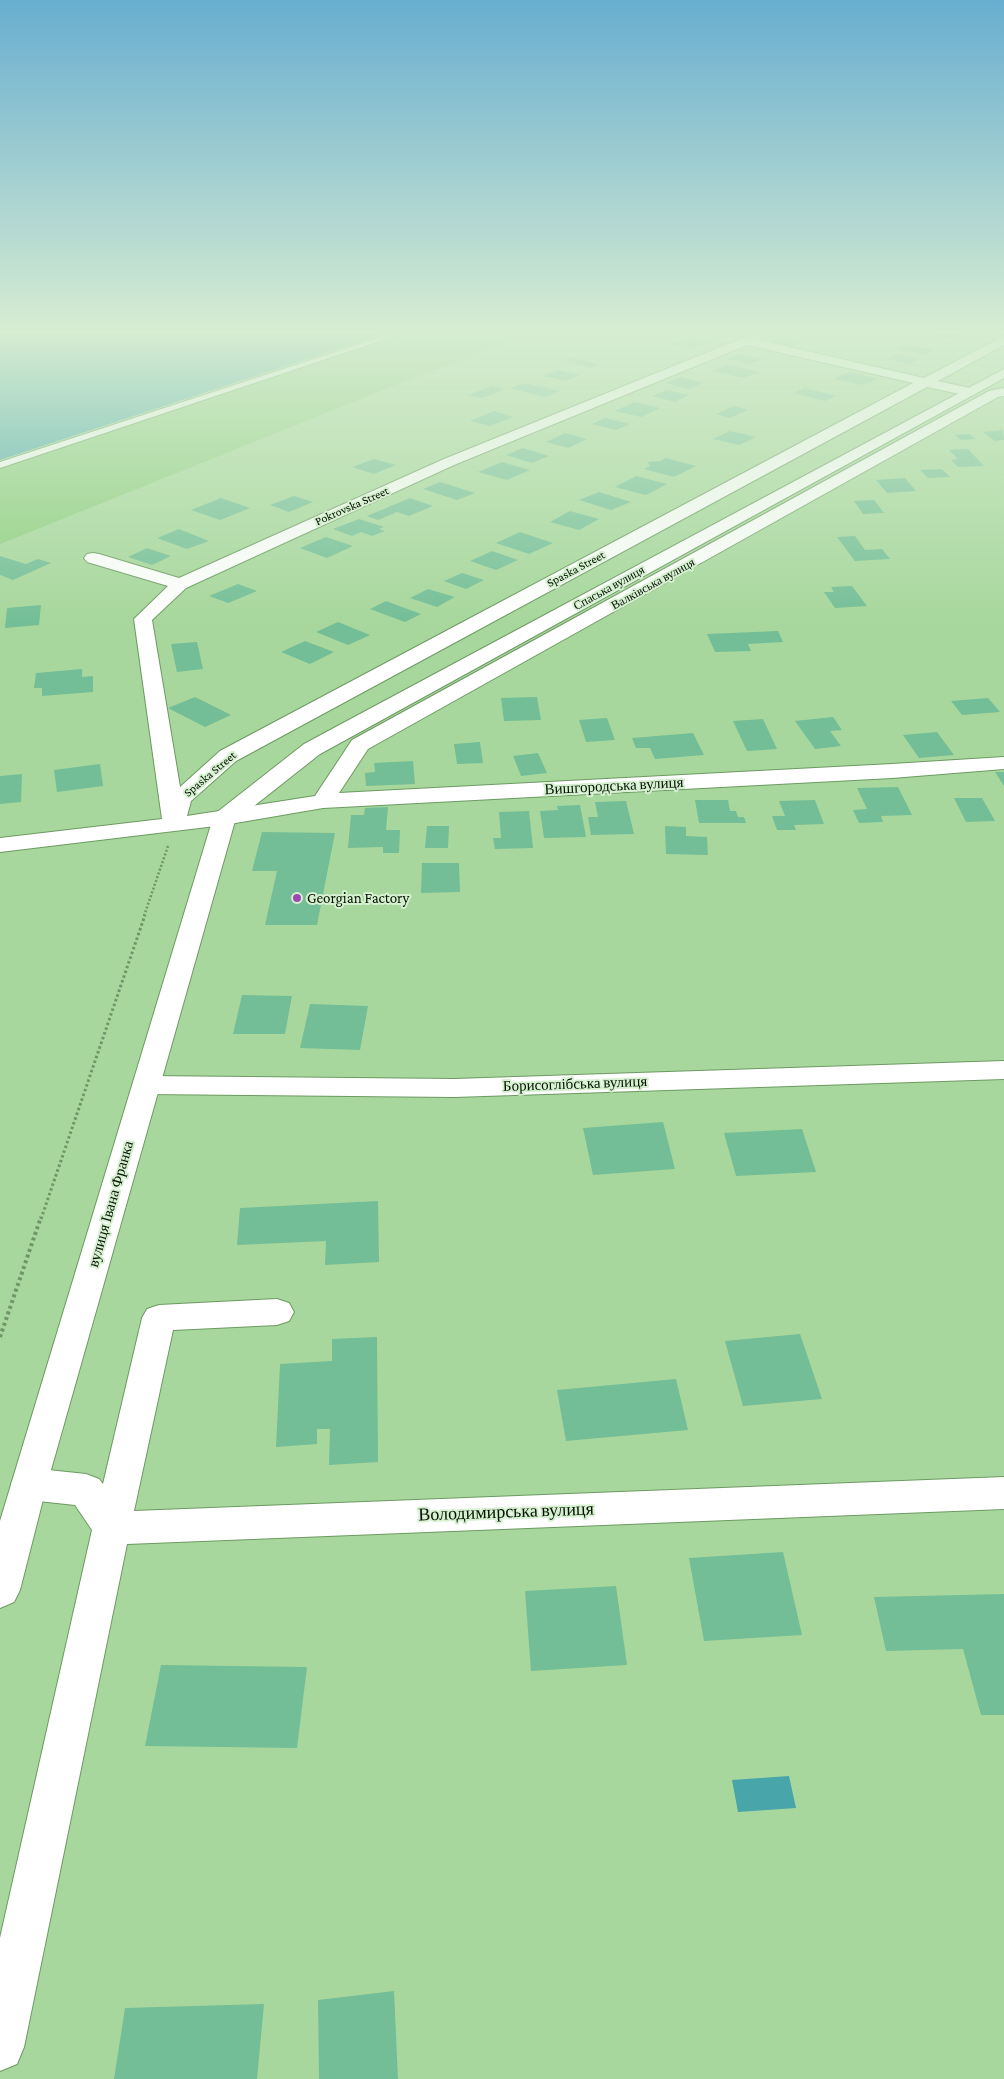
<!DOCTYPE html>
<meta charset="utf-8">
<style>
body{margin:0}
canvas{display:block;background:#a7d79c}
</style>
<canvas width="1004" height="2079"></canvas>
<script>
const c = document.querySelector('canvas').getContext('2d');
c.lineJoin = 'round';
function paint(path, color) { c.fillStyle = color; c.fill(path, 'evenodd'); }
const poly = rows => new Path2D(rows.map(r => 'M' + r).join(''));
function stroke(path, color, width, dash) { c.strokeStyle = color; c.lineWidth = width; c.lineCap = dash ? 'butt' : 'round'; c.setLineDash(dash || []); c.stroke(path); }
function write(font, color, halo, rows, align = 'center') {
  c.font = font + ' "Crimson Pro",serif'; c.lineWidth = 4; c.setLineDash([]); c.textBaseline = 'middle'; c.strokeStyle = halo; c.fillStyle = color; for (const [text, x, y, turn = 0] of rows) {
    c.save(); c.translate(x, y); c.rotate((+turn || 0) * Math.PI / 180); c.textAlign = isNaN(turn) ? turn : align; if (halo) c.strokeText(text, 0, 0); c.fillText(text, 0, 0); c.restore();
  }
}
const green = poly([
 [400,333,533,333,401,383,0,544,0,465]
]);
const water = poly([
 [0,333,386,333,0,460],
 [789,1776,796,1808,738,1812,732,1780]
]);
const building = poly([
 [686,333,716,333,705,337],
 [933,333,948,333,965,336,958,340,929,334],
 [781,336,803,341,789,347,767,342],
 [689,337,710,342,691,349,670,344],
 [906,344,935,350,924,355,895,349],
 [738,354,761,360,750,364,727,359],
 [897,354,920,359,910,364,887,359],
 [573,358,600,364,592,368,564,361],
 [727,364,759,372,744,378,712,371],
 [557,370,580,375,565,381,543,376],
 [849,372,878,379,862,385,833,379],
 [680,377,703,383,689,389,666,383],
 [523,383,559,391,545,397,510,388],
 [491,386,505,389,482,398,469,395],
 [805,388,836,396,825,401,794,393],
 [667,390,689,395,675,402,652,396],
 [634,402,660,408,641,417,615,411],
 [734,406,748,410,730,418,716,414],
 [494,411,514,417,490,426,470,421],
 [605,418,630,424,616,430,592,424],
 [1003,430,1004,440,995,441,983,432],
 [730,431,756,437,739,445,713,439],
 [565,433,587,439,568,448,546,442],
 [969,434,976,439,961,440,955,435],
 [523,448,549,456,532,463,506,455],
 [968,449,984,466,958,467,951,460,958,459,949,450],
 [666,458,696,466,674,477,644,469,650,466,648,462,660,461],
 [374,459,396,465,374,474,352,467],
 [502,462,530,470,507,480,478,472],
 [942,469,950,477,928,478,920,470],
 [636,476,667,484,646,495,615,487],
 [905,478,916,491,887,493,876,480],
 [440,482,475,493,457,500,423,489],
 [599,492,631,502,611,510,579,500],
 [294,496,313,502,289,512,270,505],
 [221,498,250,508,220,520,191,510],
 [410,498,433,506,409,516,397,512,378,520,367,516],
 [874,500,884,513,863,514,854,501],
 [570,511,599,519,579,530,550,522],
 [359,519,384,527,379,529,385,531,372,536,361,532,352,536,333,529],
 [179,529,209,541,187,549,157,538],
 [520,532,553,543,529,554,496,543],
 [855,536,865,550,882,549,890,559,855,561,837,537],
 [326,537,353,546,327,558,300,548],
 [147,548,171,556,152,565,128,557],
 [492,551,518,560,496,570,470,561],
 [0,556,26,564,38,559,51,563,13,580,0,575],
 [462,573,484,580,466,589,444,581],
 [238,584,257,591,228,603,209,596],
 [852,586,867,606,835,608,824,592,834,592,831,587],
 [428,589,455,597,437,607,410,598],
 [386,601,421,614,405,622,370,609],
 [41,605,39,625,5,628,7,608],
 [338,622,370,635,348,645,316,632],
 [778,631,783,642,748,644,751,651,715,652,707,634],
 [305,641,334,652,310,664,281,652],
 [197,642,203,669,177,672,171,644],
 [82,669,82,677,93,676,93,692,42,696,42,688,34,688,36,673],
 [195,697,231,715,205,727,168,708],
 [537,697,541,720,504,721,501,698],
 [988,698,1000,712,962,715,951,701],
 [833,717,842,730,830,731,841,746,815,749,795,721],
 [607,718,615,740,586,742,579,720],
 [763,719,777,749,747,751,733,721],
 [937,732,954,755,919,758,903,735],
 [693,733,704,755,655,759,650,748,636,748,632,738],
 [480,742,483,763,457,764,454,744],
 [538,753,547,773,521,776,513,756],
 [413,761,415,784,366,786,365,773,375,772,374,763],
 [100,764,103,786,57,792,54,770],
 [995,772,1004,772,1004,786],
 [22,774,21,802,0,804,0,776],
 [898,787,912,815,881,816,883,822,859,823,853,810,867,809,857,788],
 [954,798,982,798,995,821,966,822],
 [695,800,728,800,730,811,736,811,738,817,744,817,746,823,699,823],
 [815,800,824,824,794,825,796,830,777,830,772,816,785,816,779,801],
 [626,801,634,834,591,835,588,817,598,817,595,802],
 [580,805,586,837,544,838,540,811,558,810,557,806],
 [388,807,386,830,400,830,399,853,383,853,383,847,348,848,351,815,364,815,365,808],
 [529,811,533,848,495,849,493,838,501,838,499,812],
 [427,826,449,826,448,848,425,848],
 [665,826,686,827,686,836,707,837,708,855,666,854],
 [262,832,335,833,317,925,265,925,277,871,252,871],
 [422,863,459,863,460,892,421,893],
 [242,995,292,996,285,1034,233,1034],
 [310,1004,368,1006,360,1050,300,1048],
 [663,1122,675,1169,593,1175,583,1128],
 [802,1129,816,1172,736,1176,724,1133],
 [378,1201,379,1262,325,1265,326,1241,237,1245,240,1208],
 [800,1334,822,1399,743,1406,725,1341],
 [377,1337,378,1462,329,1465,330,1429,317,1429,317,1444,276,1447,280,1364,332,1361,332,1339],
 [676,1379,688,1430,566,1441,557,1390],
 [783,1552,802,1635,704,1641,689,1558],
 [616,1586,627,1665,531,1671,525,1591],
 [1004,1594,1004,1715,981,1715,963,1649,886,1651,874,1597],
 [161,1665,307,1667,297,1748,145,1746],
 [394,1991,398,2079,319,2079,318,2000],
 [264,2004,257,2079,114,2079,125,2008]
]);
const pathFar2 = poly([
 [144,916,168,846]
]);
const pathFar1 = poly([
 [41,1219,145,915]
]);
const path = poly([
 [0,1337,41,1217]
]);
const service = poly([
 [393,333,404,333,0,468,0,462,393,333]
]);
const minor = poly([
 [755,333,771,333,759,340,924,378,1004,336,1004,345,938,381,974,389,976,392,974,395,969,396,927,387,236,761,191,801,187,816,315,796,352,740,989,391,1004,388,1004,396,998,397,368,749,339,793,892,764,1004,757,1004,769,892,778,323,808,224,825,0,852,0,838,162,819,134,619,168,586,87,562,84,558,87,554,93,553,99,554,179,578,444,459,755,333],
 [747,345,913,383,220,751,180,787,152,620,186,588,454,465,747,345],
 [1004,1061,1004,1079,454,1097,146,1094,136,1092,132,1085,136,1078,146,1076,454,1079,1004,1061],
 [277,1299,289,1303,294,1312,289,1321,277,1325,173,1330,134,1511,1004,1477,1004,1509,127,1544,24,2047,17,2064,0,2071,0,1938,92,1530,75,1505,29,1500,16,1495,11,1484,16,1473,29,1468,86,1474,99,1479,103,1484,142,1318,147,1309,159,1305,277,1299]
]);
const tertiary = poly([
 [1004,369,1004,378,320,754,235,821,47,1484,20,1590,14,1602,0,1608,0,1521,213,818,216,813,304,744,1004,369]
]);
const markers = [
 [297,898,5,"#9f47b3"]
];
const farStreetnames = [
 ["Pokrovska Street",352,506,-24],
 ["Spaska Street",576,569,-28],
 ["Валківська вулиця",653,584,-29],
 ["Спаська вулиця",609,588,-29],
 ["Spaska Street",210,774,-40]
];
const streetNames = [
 ["Вишгородська вулиця",614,786,-3],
 ["Борисоглібська вулиця",575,1084,-2],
 ["вулиця Івана Франка",111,1204,-74]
];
const poiNames = [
 ["Georgian Factory",307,898]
];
const nearStreetnames = [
 ["Володимирська вулиця",506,1512,-2]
];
paint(green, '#8dce7e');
paint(water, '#48a6ab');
paint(building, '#73be97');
stroke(service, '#6d9a62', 2);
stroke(minor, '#6d9a62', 2);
stroke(tertiary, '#6d9a62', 2);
stroke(pathFar2, '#709568', 2.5, [2, 2]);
stroke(pathFar1, '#709568', 3, [2.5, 2.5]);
stroke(path, '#709568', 4, [3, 3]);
paint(service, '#fff');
paint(minor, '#fff');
paint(tertiary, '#fff');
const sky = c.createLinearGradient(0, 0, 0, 624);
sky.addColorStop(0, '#68aed0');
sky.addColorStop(0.53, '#d7edd2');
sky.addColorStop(1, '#d7edd200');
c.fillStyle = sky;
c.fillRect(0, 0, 1004, 624);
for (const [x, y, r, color] of markers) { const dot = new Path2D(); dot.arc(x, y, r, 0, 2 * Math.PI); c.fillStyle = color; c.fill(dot); stroke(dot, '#d8f0d2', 2); }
write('12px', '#031201', '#d8f0d2', farStreetnames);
write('15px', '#031201', '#d8f0d2', streetNames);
write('15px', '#031201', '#d8f0d2', poiNames, 'left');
write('18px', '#031201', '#d8f0d2', nearStreetnames);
</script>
